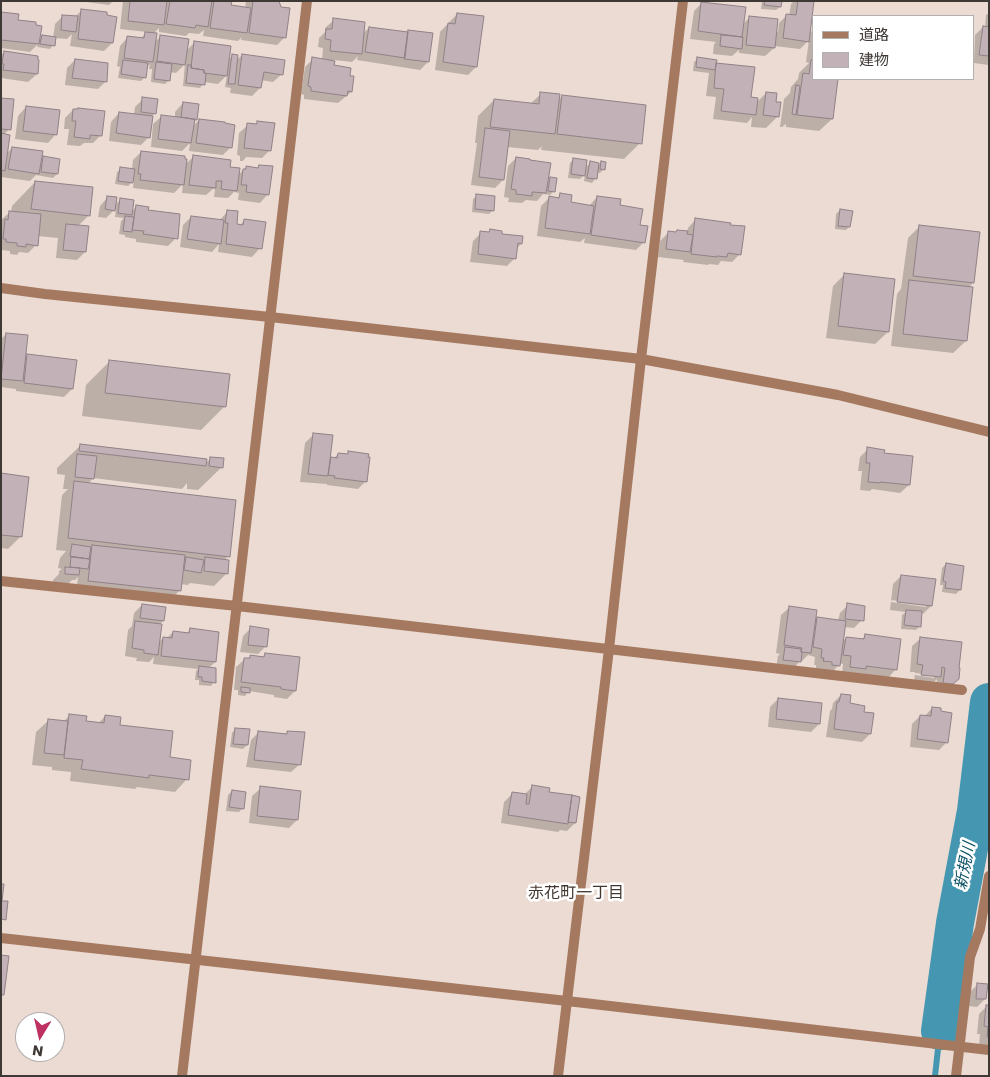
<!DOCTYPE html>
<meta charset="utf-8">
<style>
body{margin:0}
#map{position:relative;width:990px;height:1077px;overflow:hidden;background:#ebdbd3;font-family:Poppins,"Noto Sans JP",sans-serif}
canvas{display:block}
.frame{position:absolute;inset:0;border:2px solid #3f3936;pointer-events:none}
.legend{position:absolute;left:812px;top:15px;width:162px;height:65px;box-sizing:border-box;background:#fff;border:1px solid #b2b0af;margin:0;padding:6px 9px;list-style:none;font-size:15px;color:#3f3936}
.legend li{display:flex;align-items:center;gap:10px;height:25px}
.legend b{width:25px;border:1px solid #b2b0af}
.north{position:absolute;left:15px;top:1012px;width:50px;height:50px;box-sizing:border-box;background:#fff;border:1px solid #b2b0af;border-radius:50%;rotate:189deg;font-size:14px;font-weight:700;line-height:20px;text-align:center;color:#3f3936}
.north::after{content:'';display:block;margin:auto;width:18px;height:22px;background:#bd3061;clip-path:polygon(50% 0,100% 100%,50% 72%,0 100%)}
</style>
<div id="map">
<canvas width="990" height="1077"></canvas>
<div class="frame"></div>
<ul class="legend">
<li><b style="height:6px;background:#a57960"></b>道路</li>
<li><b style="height:14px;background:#c2b2b8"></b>建物</li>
</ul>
<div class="north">N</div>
</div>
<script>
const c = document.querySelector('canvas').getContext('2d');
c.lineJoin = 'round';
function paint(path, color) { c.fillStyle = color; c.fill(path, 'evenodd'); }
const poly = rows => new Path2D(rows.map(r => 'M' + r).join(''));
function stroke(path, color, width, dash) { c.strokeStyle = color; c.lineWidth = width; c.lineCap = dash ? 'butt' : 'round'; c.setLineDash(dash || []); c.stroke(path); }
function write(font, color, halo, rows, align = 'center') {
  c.font = font + ' Poppins,"Noto Sans JP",sans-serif'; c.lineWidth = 5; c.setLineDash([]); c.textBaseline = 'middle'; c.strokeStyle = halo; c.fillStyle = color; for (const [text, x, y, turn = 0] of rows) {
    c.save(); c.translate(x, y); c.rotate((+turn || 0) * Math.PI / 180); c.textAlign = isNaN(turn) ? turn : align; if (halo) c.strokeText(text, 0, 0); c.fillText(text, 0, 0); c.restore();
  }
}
const shadow = poly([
 [78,1,113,1,109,5],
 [123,1,228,1,230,6,245,8,246,1,278,1,285,37,277,45,241,40,242,37,238,41,203,36,204,30,199,34,189,33,186,36,159,32,159,28,153,34,154,43,160,37,186,51,195,42,228,60,232,56,236,61,242,55,282,74,273,82,261,80,260,88,252,96,230,93,231,88,225,87,227,75,218,84,204,82,203,84,200,88,183,86,185,64,176,73,170,72,169,80,165,84,151,82,152,69,149,69,150,64,146,68,145,77,141,81,118,78,120,67,117,66,120,46,128,37,140,39,147,32,120,29],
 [762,1,780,1,780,7,776,10,761,9],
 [794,1,813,1,809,34,814,29,814,79,837,79,832,119,819,131,786,127,786,124,782,127,780,127,784,99,790,93,791,87,798,79,799,73,809,63,806,62,809,40,800,49,774,46,774,48,765,56,739,53,739,50,732,56,713,54,714,44,716,42,690,39,694,11,702,3,743,24,750,17,778,32,779,23,787,15,789,16,791,4],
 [82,10,112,43,104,51,70,46,72,34,67,39,55,38,53,45,50,49,37,47,38,44,30,52,1,48,1,13,16,21,38,40,42,36,53,38,55,24,63,16,75,17],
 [989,13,989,65,974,63,975,35,983,27,985,27,986,15],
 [457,14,476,67,468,75,435,70,440,32],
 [334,20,362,34,369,28,406,33,408,31,428,62,420,70,357,60,358,56,352,62,334,60,333,66,351,92,338,103,304,99,304,95,301,94,305,67,313,59,322,60,323,48,318,47,319,38,325,32,325,28],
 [5,52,37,74,28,82,1,78,1,55],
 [698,58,717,64,756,103,766,93,778,116,766,128,751,127,752,117,747,123,713,119,716,97,706,96,709,73,693,71,694,62],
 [75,60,106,81,98,89,65,85,67,68],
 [541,94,558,101,562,96,640,143,624,159,541,150,542,146,538,150,507,147,503,180,495,188,471,185,477,143,475,143,478,116,494,100,530,104],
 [1,99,9,129,4,135,6,154,12,148,40,161,43,158,57,174,53,178,36,175,30,181,1,177],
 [143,99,155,113,151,117,149,137,141,145,109,141,111,122,119,113,134,115,135,107],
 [183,103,196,119,193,122,192,127,199,120,231,147,223,155,189,151,190,143,182,151,151,147,153,124,162,116,175,118,175,112],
 [26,107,56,134,48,143,15,139,18,116],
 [73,110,101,135,93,143,84,143,80,146,67,145,69,129,64,129,65,118],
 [258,122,270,150,262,158,246,157,243,161,240,161,240,156,237,155,239,133,248,125,254,125],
 [141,152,185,165,193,157,229,168,237,176,247,167,256,169,259,166,268,194,260,203,238,200,239,193,234,192,228,198,214,197,215,189,213,189,206,195,182,193,183,184,174,193,133,188,134,180,128,186,115,184,117,172,121,169,132,170,133,160],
 [516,158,547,182,550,178,554,191,550,195,543,194,537,201,526,200,522,203,508,202,509,198,504,197,508,166],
 [574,159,585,168,590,163,597,167,601,162,604,169,600,173,596,172,595,179,592,183,584,181,585,174,580,179,568,178,570,163],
 [35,182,89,215,78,226,85,252,77,260,56,258,58,238,37,236,36,245,28,253,19,252,17,255,10,254,10,251,1,250,1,220,10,212,11,212,12,206],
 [560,195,569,204,589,206,597,197,618,206,639,226,644,242,636,250,584,243,585,238,580,242,537,236,541,206,549,198,557,199],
 [477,196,493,210,489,214,472,212,473,199],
 [108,197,115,205,120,200,131,212,136,207,147,211,176,238,168,246,136,242,136,239,125,237,125,235,119,234,121,221,124,218,115,217,116,208,106,218,98,217,100,206],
 [840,210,849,227,846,230,835,229,836,214],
 [228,211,235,225,239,226,245,220,260,248,252,257,218,252,219,244,212,252,180,247,183,225,191,217,219,221],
 [696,219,740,254,732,262,721,261,718,265,709,264,708,265,683,262,684,260,658,257,660,241,669,232,687,233,688,228],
 [920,226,973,283,968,288,966,341,953,353,891,346,897,294,901,289,908,238],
 [490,231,521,244,516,249,515,258,507,266,470,262,473,241,481,233,487,233],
 [845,274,888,332,875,344,826,338,833,286],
 [6,334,24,358,28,355,72,389,64,397,16,391,16,389,1,387,1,339],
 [109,362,225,406,201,430,82,416,86,385],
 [313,435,329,458,333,459,338,454,346,455,349,452,366,481,358,489,327,485,327,484,300,482,305,443],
 [81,445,205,464,211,458,222,467,198,490,187,489,187,483,182,489,93,478,88,484,228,556,224,561,227,573,214,586,190,583,188,585,180,584,179,591,167,603,76,593,78,577,75,580,72,580,65,587,53,586,53,580,59,574,59,571,62,569,58,568,60,558,66,551,56,550,62,495,68,489,63,489,65,475,57,474,57,468],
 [868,449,883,454,909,485,900,493,872,489,870,491,860,490,862,471,858,471,860,457],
 [1,475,21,536,8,549,1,548],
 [946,564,963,567,960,590,956,594,942,592,943,585,940,585,942,568],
 [901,576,931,606,923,614,921,614,920,626,916,630,901,629,902,615,906,612,890,610,893,584],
 [891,600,926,604,926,607,891,602],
 [142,605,163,621,159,625,158,643,163,638,167,638,173,632,186,634,190,630,218,633,215,662,208,669,214,682,211,686,199,685,199,680,195,680,196,671,198,669,153,664,154,657,149,662,136,661,137,658,125,656,128,630,132,626,134,613],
 [848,605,862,620,854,628,844,627,841,643,846,638,861,640,865,636,896,669,888,678,842,675,843,664,839,663,838,666,830,674,816,669,816,665,814,665,815,657,808,655,802,661,800,661,792,670,776,668,778,656,780,654,776,653,781,615,790,607,815,618,838,621,840,613],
 [251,628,266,646,258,654,240,652,243,636],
 [921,638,957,669,936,690,937,679,931,685,914,683,915,672,910,672,912,646],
 [915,673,934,675,934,678,915,675],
 [265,654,299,658,295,691,287,699,274,697,274,695,249,691,245,696,238,695,238,690,234,690,236,667,245,659,248,659,251,656,262,658],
 [841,695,848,705,863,713,870,734,862,742,826,737,830,711,832,709,833,703],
 [778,699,819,724,811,732,768,727,770,707],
 [932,708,947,742,939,750,910,747,912,724,920,716,924,717],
 [70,715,85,722,98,724,105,716,168,758,187,779,175,792,137,787,135,789,70,781,71,772,52,770,52,767,32,765,36,732,49,720,63,722],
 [235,729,247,745,243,749,230,747,232,733],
 [259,732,285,735,288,732,300,764,291,772,246,767,251,740],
 [532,787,548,793,575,823,567,831,560,830,558,832,501,823,504,802,513,793,524,795],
 [261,788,297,820,289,828,249,823,252,796],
 [232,791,243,808,239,812,226,811,228,795],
 [978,984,985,999,977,1007,968,1006,970,992],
 [987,1006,989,1006,989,1046,979,1045,980,1034,977,1034,979,1014]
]);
const stream = poly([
 [935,1076,940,1031]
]);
const river = poly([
 [940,1031,955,923,976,811,989,702]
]);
const building = poly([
 [130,1,167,1,164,25,128,21,130,1],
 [170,1,212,1,208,27,196,25,195,28,166,24,170,1],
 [214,1,232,1,231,5,251,8,247,33,210,28,214,1],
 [253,1,279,1,281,7,290,8,286,38,249,33,253,1],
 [765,1,782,1,781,7,764,5,765,1],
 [798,1,814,1,809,42,783,38,786,14,796,15,798,1],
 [701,2,746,7,742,37,698,31,701,2],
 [81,9,107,12,107,15,117,17,113,43,78,39,81,9],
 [1,12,19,14,18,20,36,22,36,25,42,26,39,44,1,40,1,12],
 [457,13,484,16,477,67,443,62,448,23,455,24,457,13],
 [62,15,78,16,76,32,61,30,62,15],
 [749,16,778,19,775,48,746,45,749,16],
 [333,18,365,22,362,54,330,51,331,40,325,39,326,29,332,29,333,18],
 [983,26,989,27,989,56,979,55,983,26],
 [369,27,408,32,405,58,365,52,369,27],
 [408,30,433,33,429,62,404,59,408,30],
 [145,32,157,33,153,62,124,58,127,36,144,38,145,32],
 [42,35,56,37,55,46,40,44,42,35],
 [160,35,189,39,185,65,157,61,160,35],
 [721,35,743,37,742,49,720,46,721,35],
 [194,41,231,46,227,76,204,73,204,70,191,68,194,41],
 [4,51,38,56,38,60,39,60,38,74,3,70,4,64,2,64,4,51],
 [232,54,238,55,235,84,228,84,232,54],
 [242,54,285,60,283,75,264,72,261,88,238,85,242,54],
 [312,57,335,61,334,65,351,68,350,76,354,76,352,92,348,91,347,96,311,91,311,87,308,86,312,57],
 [697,57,717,60,715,70,696,67,697,57],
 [75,59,108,63,107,82,72,78,75,59],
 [123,60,148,63,146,78,121,74,123,60],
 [811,60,814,60,814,79,838,79,833,119,797,115,803,73,809,74,811,60],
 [156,62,172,64,170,81,154,79,156,62],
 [716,63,755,67,751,97,758,98,756,115,721,111,724,89,714,88,716,63],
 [188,65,191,65,191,68,204,70,204,73,206,74,205,85,186,83,188,65],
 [796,85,800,86,796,115,792,114,796,85],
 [540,92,560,94,555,134,490,127,494,99,539,104,540,92],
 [766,92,777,93,776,102,781,102,779,117,763,115,766,92],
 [562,95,646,105,642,144,557,134,562,95],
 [142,97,158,99,156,114,141,112,142,97],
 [1,98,14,99,11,130,1,129,1,98],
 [183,102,199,104,197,120,181,117,183,102],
 [26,106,60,110,57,135,23,131,26,106],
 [78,108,105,111,102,136,90,135,90,139,74,137,76,121,72,121,73,109,78,109,78,108],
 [119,112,153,116,150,138,116,133,119,112],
 [161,115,195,119,191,143,158,139,161,115],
 [199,119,225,122,225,123,235,125,232,148,196,143,199,119],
 [257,121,275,123,271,151,244,148,247,123,257,124,257,121],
 [485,128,510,131,504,180,479,177,485,128],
 [1,133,10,135,5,171,1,170,1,133],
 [12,147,43,151,39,174,8,169,12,147],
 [141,151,185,156,185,159,187,159,184,185,140,180,141,174,138,174,141,151],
 [193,155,231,160,230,167,240,168,237,191,221,189,222,181,216,181,216,188,189,185,193,155],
 [43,156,60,159,58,174,41,172,43,156],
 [516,157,530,159,530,160,551,163,546,193,532,192,532,196,516,194,516,190,511,189,516,157],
 [573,158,587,160,585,176,571,174,573,158],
 [590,161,599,163,597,179,587,178,590,161],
 [601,161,606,162,605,170,600,169,601,161],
 [259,165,273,166,269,195,246,192,247,185,241,185,243,169,246,169,246,166,258,168,259,165],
 [120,167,135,169,133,183,118,181,120,167],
 [550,177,557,178,555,192,548,191,550,177],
 [35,181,93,187,90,216,31,209,35,181],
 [560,193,572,195,571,202,594,206,590,234,545,228,549,196,559,198,560,193],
 [476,194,495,196,494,211,475,209,476,194],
 [107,196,117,197,115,211,105,209,107,196],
 [597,196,621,199,620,205,643,209,640,225,648,226,645,243,591,235,597,196],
 [120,198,134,200,132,215,118,213,120,198],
 [136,205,149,207,148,210,180,214,178,239,143,234,144,231,132,230,136,205],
 [840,209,853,211,850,227,838,226,840,209],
 [227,210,238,211,237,224,243,225,244,219,266,222,262,249,226,244,228,223,225,223,227,210],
 [9,211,41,214,38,246,26,244,26,247,17,246,17,243,6,242,6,239,3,239,5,219,8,220,9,211],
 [125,216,134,217,132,232,123,231,125,216],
 [191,216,224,220,221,244,187,239,191,216],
 [695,218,731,223,730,225,745,226,741,255,728,253,727,257,717,256,717,257,691,254,695,218],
 [66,224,89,226,86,252,63,250,66,224],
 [919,225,980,232,974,283,913,276,919,225],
 [490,229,502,231,502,234,523,236,522,244,518,243,516,259,478,254,480,231,489,232,490,229],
 [677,230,688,231,687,234,693,235,690,252,666,249,668,231,676,232,677,230],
 [844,273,895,279,889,332,838,326,844,273],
 [909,280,973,287,967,341,903,334,909,280],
 [6,333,28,335,23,381,1,379,6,333],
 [27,354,77,360,73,389,24,383,27,354],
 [109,360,230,374,226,407,105,393,109,360],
 [313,433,333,435,328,476,308,474,313,433],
 [80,444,207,459,206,466,79,451,80,444],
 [867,447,885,450,884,453,913,456,910,485,880,482,880,483,868,482,870,463,866,463,867,447],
 [348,451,369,454,368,457,370,457,367,482,334,478,335,476,328,475,331,457,337,458,338,453,348,454,348,451],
 [77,454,97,456,94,479,75,477,77,454],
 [210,457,224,458,223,468,209,466,210,457],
 [1,473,29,477,22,537,1,535,1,473],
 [74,481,236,500,230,557,68,538,74,481],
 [72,544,91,547,89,559,70,556,72,544],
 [92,545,185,555,181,591,88,581,92,545],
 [71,557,90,559,88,569,70,567,71,557],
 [186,557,204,560,201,573,184,570,186,557],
 [205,557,229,560,228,574,204,571,205,557],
 [946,563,964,566,961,590,945,588,946,582,943,581,946,563],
 [65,567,80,568,79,575,65,574,65,567],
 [901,575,936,579,932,606,897,602,901,575],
 [847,603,865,606,864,621,845,619,847,603],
 [142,604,166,607,164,621,140,618,142,604],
 [789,606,817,610,811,653,801,652,802,648,784,645,789,606],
 [906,610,922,611,921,627,904,625,906,610],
 [817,617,846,621,840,666,832,665,832,662,823,661,824,658,821,658,822,649,813,647,817,617],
 [135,621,162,624,158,655,144,653,144,650,132,648,135,621],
 [250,626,269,629,267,647,248,645,250,626],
 [190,628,219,632,216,662,161,656,163,637,172,638,173,631,189,633,190,628],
 [865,634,901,639,897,670,866,666,866,669,850,667,851,656,843,655,846,637,864,639,865,634],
 [920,637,962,642,959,668,960,668,959,679,953,684,943,683,945,668,942,667,941,677,921,675,923,665,917,664,920,637],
 [785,647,801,649,801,652,802,652,801,662,783,660,785,647],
 [265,653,300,657,296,691,281,689,281,687,241,682,244,658,250,658,250,655,264,657,265,653],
 [199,666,216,668,216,683,202,681,202,677,198,677,199,666],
 [241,687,250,688,250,693,241,692,241,687],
 [841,694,851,695,850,703,865,706,864,712,874,713,871,734,834,729,837,702,839,702,841,694],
 [778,698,822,703,820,724,776,719,778,698],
 [932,707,941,708,941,711,952,713,948,743,917,739,920,715,931,716,932,707],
 [69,714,87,716,86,721,104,723,105,715,121,717,120,725,173,731,170,757,191,760,189,780,149,775,149,778,81,769,83,760,64,758,69,714],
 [48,719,68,721,64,755,44,753,48,719],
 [235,728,250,729,248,745,233,744,235,728],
 [258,731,287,734,287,731,305,732,301,765,254,760,258,731],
 [532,785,550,788,549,792,572,795,568,824,508,815,512,792,527,794,526,804,529,804,532,785],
 [260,786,301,791,298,820,257,816,260,786],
 [232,790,246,792,244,809,229,807,232,790],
 [572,795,580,797,576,823,568,822,572,795],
 [1,884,4,884,2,901,8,901,6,920,1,919,1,884],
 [1,955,9,956,4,995,1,995,1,955],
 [977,983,988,984,986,999,976,999,977,983],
 [986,1005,989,1005,989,1037,987,1037,988,1027,984,1026,986,1005]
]);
const minor = poly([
 [1,581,237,606,962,690],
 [1,938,567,1001,989,1050],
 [182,1076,307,1],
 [558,1076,609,649,641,359,683,1],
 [956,1076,970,957,980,929,989,876]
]);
const tertiary = poly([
 [1,288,45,294,270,317,641,359,838,395,989,432]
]);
const waterNames = [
 ["新規川",966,866,-79]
];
const neighbourhoodNames = [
 ["赤花町一丁目",576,894]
];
paint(shadow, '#0003');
stroke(stream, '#4596b0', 6);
stroke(river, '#4596b0', 38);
paint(building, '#c2b2b8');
stroke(building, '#908187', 1);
stroke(minor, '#a57960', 10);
stroke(tertiary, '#a57960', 10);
write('italic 16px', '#0c5265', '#fff', waterNames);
write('16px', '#433730', '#fff', neighbourhoodNames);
</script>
